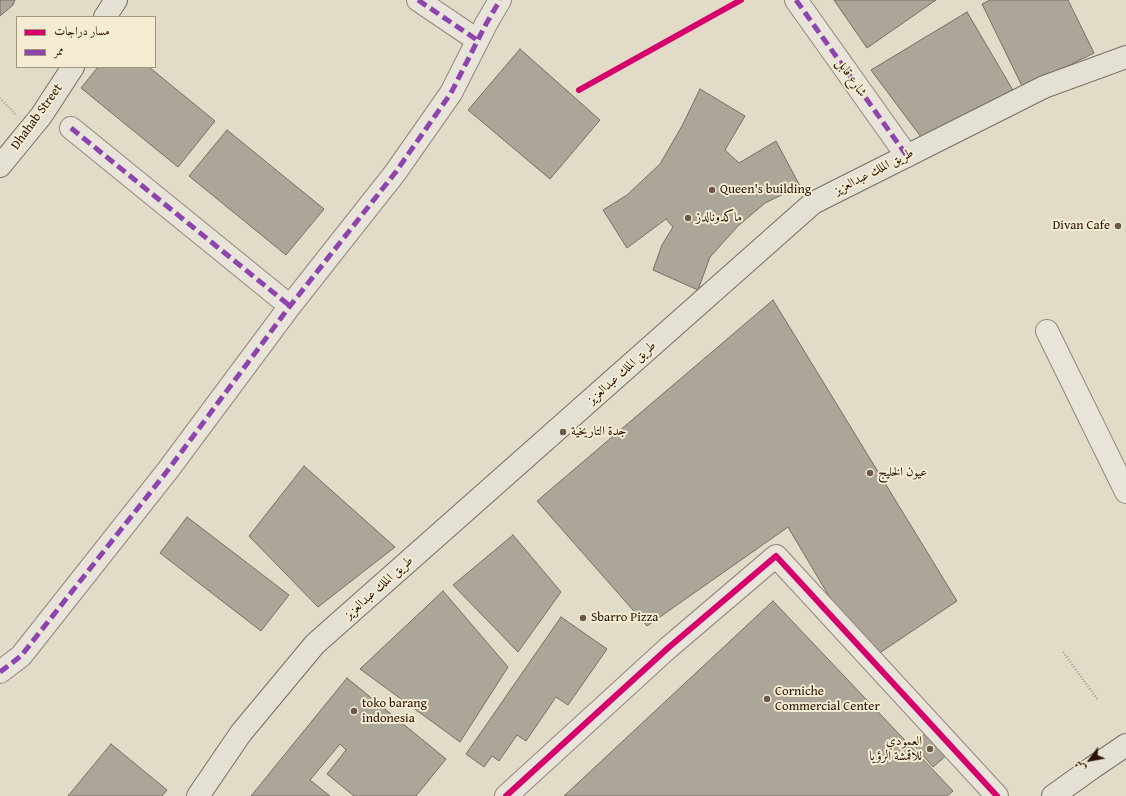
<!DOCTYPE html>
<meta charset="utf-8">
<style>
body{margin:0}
#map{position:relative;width:1126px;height:796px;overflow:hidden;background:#e1dbc7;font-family:"Gentium Book Plus",Amiri,serif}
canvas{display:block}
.legend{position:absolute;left:16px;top:16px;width:140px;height:52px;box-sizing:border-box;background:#f3ecd3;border:1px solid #a39480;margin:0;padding:5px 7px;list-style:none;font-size:12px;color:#2b1103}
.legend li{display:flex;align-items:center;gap:8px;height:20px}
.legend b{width:20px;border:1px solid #a39480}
.north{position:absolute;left:1070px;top:740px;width:40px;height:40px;-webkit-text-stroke:3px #f3ecd3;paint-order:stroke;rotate:238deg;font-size:11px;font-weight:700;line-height:16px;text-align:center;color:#2b1103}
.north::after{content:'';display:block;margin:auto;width:14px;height:18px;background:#2b1103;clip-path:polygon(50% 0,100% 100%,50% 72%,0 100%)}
</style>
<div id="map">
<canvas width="1126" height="796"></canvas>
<ul class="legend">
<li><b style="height:5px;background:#d6006c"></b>مسار دراجات</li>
<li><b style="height:5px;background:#8e44ad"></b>ممر</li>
</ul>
<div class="north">ش</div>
</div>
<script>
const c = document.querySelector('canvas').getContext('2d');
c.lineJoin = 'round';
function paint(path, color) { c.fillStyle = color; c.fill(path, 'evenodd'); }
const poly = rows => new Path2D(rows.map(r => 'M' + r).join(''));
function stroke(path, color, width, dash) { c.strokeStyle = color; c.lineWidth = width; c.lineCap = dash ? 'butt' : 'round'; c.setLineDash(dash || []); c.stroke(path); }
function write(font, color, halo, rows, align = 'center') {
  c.font = font + ' "Gentium Book Plus",Amiri,serif'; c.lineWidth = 4; c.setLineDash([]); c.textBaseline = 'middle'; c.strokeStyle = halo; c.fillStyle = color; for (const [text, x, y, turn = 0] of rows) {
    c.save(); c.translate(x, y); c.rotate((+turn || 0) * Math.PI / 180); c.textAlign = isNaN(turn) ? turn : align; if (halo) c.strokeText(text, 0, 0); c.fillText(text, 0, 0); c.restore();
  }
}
const building = poly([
 [0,0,15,0,13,5,0,16,0,0],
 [834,0,936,0,867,48,834,0],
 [990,0,1068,0,1094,53,1023,88,982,4,990,0],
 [967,12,1014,92,921,137,871,70,967,12],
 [520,49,600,120,550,179,468,110,520,49],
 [98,67,149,67,215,121,178,167,81,88,98,67],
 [700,89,745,116,725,150,739,163,776,141,800,186,765,203,738,226,710,257,698,290,653,270,662,245,673,227,666,219,627,248,603,210,627,195,660,164,682,126,700,89],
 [227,130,324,209,286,255,189,176,227,130],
 [773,300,957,601,878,654,855,640,788,527,647,626,537,501,773,300],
 [304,466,395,547,318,607,249,536,304,466],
 [187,517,289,595,261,631,160,553,187,517],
 [513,535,561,592,518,652,453,585,513,535],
 [443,591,508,667,460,742,360,669,443,591],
 [773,601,953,791,947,796,564,796,773,601],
 [561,617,607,649,568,705,556,697,526,741,517,735,499,761,492,756,484,767,466,754,561,617],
 [347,678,446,759,416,796,354,796,327,774,346,750,340,744,310,780,330,796,251,796,347,678],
 [927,732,948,754,933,767,913,744,927,732],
 [111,744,167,790,162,796,68,796,111,744]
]);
const path = poly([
 [0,98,15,114],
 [1063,652,1098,700]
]);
const minor = poly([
 [418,0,477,40],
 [796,0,907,156],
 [71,128,290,306],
 [1047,331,1126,492],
 [0,672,21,656,168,470,290,306,395,173,451,93,486,24,500,0],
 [506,796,668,648,776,556,997,796]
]);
const major = poly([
 [105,17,116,0],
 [0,166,41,116,73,67],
 [198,796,241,733,315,644,813,203,1044,87,1126,57],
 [1053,796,1092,768,1126,745]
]);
const quiet = poly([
 [418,0,477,40],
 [796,0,907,156],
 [71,128,290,306],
 [0,672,21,656,168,470,290,306,395,173,451,93,486,24,500,0]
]);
const cycleway = poly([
 [579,90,741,0],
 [506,796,668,648,776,556,997,796]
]);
const markers = [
 [712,190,4,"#6b5848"],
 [688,218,4,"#6b5848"],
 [1118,226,4,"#6b5848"],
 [563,432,4,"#6b5848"],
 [870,473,4,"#6b5848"],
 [583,618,4,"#6b5848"],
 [767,699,4,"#6b5848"],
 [354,711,4,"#6b5848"],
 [930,749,4,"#6b5848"]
];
const streetNames = [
 ["شارع قابل",851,78,55],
 ["Dhahab Street",37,117,-54],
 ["طريق الملك عبدالعزيز",874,172,-27],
 ["طريق الملك عبدالعزيز",622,373,-42],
 ["طريق الملك عبدالعزيز",379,588,-42]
];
const poiNames = [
 ["Queen's building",720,190],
 ["ماكدونالدز",696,218],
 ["Divan Cafe",1110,226,"right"],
 ["جدة التاريخية",571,432],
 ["عيون الخليج",878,473],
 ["Sbarro Pizza",591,618],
 ["Corniche",775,692],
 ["Commercial Center",775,707],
 ["toko barang",362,704],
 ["indonesia",362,719],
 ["العمودي",922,742,"right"],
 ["للاقمشة الرؤيا",922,757,"right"]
];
paint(building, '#aca698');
stroke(building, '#766e62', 1);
stroke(minor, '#90897c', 24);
stroke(major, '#766e62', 24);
stroke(path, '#a39d94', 2.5, [1, 2]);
stroke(minor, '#e8e4da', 22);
stroke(major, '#e4e0d4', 22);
stroke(quiet, '#8e44ad', 5, [10, 5]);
stroke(cycleway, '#d6006c', 6);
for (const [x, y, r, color] of markers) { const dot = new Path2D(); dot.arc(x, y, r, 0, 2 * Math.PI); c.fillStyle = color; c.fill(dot); stroke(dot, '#f3ecd3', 1.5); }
write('13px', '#2b1103', '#f3ecd3', streetNames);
write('13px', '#2b1103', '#f3ecd3', poiNames, 'left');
</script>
